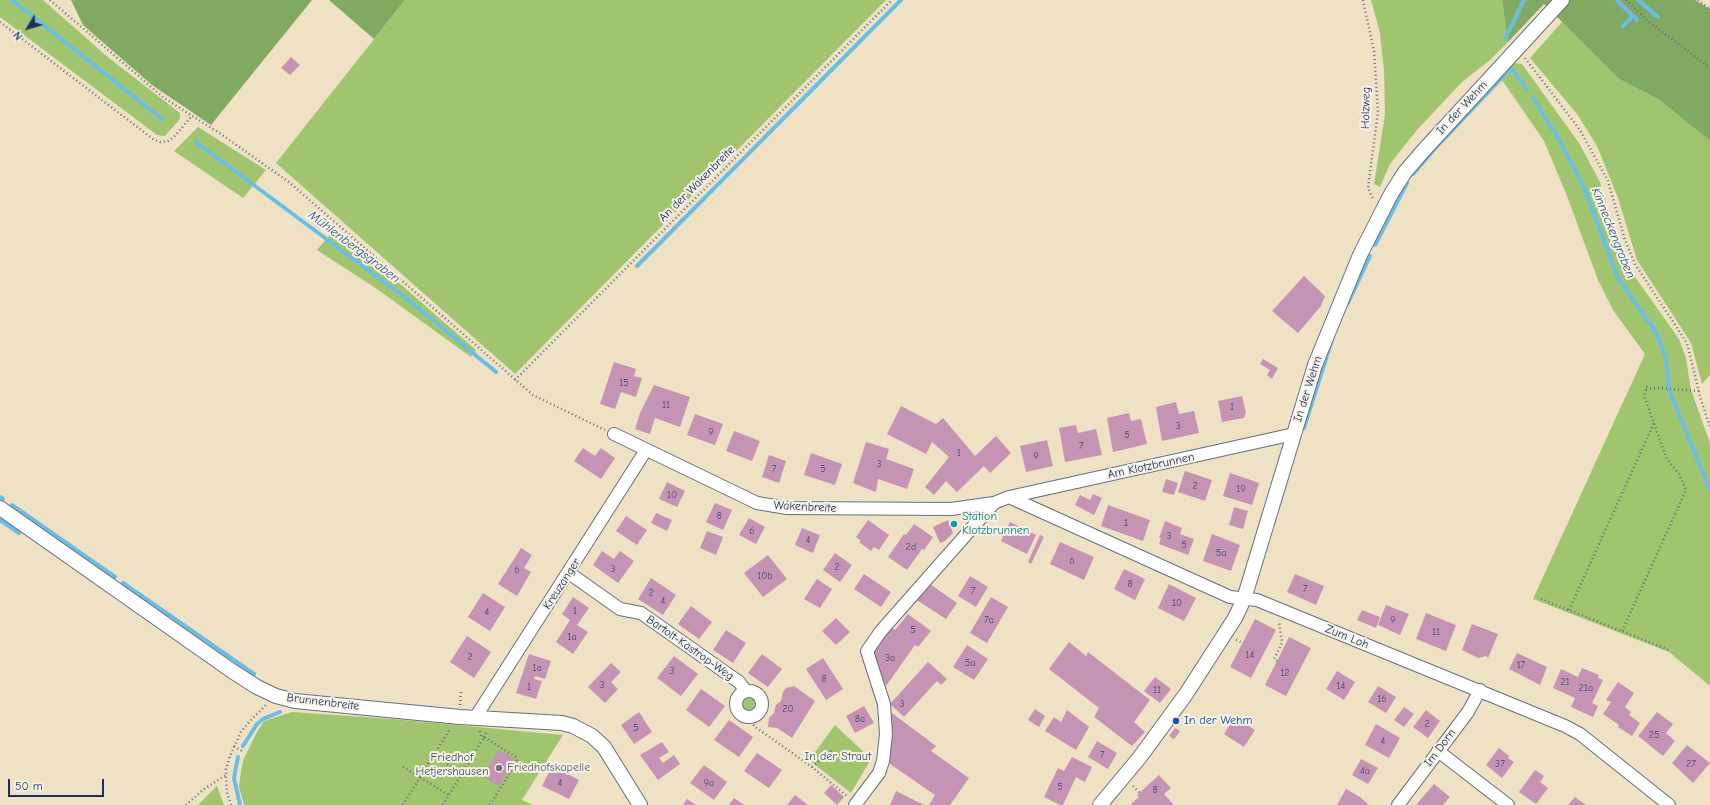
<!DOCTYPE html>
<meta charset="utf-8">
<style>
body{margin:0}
#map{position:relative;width:1710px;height:805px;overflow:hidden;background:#efe2c4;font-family:"Comic Neue",sans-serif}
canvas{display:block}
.north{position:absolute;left:8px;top:8px;width:40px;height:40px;-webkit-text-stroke:3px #f7f3e8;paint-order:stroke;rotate:232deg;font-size:11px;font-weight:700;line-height:16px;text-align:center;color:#1b2f5e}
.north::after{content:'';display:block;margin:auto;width:14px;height:18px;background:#1b2f5e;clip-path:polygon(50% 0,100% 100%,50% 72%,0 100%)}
.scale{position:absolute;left:8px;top:779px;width:96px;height:18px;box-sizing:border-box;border:2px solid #1b2f5e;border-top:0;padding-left:5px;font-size:12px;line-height:14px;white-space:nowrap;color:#1b2f5e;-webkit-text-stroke:3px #f7f3e8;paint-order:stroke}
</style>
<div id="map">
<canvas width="1710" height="805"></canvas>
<div class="north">N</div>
<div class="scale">50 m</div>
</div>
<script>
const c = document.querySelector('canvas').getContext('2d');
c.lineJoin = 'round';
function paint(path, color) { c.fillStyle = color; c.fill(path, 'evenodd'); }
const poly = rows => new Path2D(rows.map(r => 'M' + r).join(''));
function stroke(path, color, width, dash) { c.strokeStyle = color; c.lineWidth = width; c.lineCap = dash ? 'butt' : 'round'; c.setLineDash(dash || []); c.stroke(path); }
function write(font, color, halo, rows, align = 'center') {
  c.font = font + ' "Comic Neue",sans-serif'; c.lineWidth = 4; c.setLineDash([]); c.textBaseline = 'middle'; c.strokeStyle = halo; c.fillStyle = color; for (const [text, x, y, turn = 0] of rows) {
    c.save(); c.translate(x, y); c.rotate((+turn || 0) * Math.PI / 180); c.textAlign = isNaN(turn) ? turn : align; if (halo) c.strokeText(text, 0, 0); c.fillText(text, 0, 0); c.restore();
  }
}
const green = poly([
 [0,0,43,0,109,58,180,113,180,119,165,136,157,135,0,17],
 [405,0,886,0,515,374,276,163],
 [1371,0,1502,0,1508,42,1490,60,1462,82,1417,130,1390,164,1380,187,1374,184,1385,115,1384,71,1380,33],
 [1562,22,1619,79,1658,99,1710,141,1710,375,1702,384,1691,343,1637,260,1618,198,1597,146,1577,114,1530,58],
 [1514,63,1522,64,1579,143,1600,182,1616,240,1628,267,1679,339,1686,358,1691,390,1710,443,1710,686,1669,652,1533,599,1645,354,1613,310,1598,280,1567,196,1544,141,1500,77],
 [198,127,266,170,243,198,174,151],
 [336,228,476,350,471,357,377,289,317,250],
 '741 704a7 7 0 1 1 14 0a7 7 0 1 1-14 0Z',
 [292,712,393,719,563,735,522,800,533,805,244,805,239,787,241,771,244,758,258,730,264,721],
 [835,725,871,759,851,793,809,760],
 [217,786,224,805,198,805]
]);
const forest = poly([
 [71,0,312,0,211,125,152,85,83,25],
 [329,0,405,0,374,39],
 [1502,0,1695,0,1710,9,1710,141,1658,99,1619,79,1544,4,1508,42]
]);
const stream = poly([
 [12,0,162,119],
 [1617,0,1637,20],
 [1638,0,1658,17],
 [1623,26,1633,16],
 [1505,39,1524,0],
 [1533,98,1558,138,1583,185,1618,278,1655,331,1666,357,1669,390,1710,490],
 [196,142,411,302,496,372],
 [1413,174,1439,144,1511,68,1527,89],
 [1375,245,1407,183],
 [637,266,901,0],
 [1348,303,1370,256],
 [1304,428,1331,343],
 [0,497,3,499],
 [12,505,115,577],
 [0,520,19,533],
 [123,583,254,674],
 [243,746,257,724,263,719,280,712],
 [238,757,234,778,240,805]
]);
const building = poly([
 [291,57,300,65,290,75,281,68],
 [1304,276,1325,296,1321,306,1298,333,1272,311],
 [1263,359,1278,368,1272,379,1267,375,1270,370,1260,364],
 [614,362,636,369,634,376,642,378,636,397,621,392,615,409,600,404],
 [654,385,690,397,680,427,655,418,650,434,635,429,640,413],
 [1242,396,1246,413,1244,418,1222,422,1218,401],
 [1176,402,1179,414,1194,411,1199,433,1162,441,1156,407],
 [901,406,936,424,943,418,975,456,996,436,1011,453,990,473,984,466,957,492,946,481,934,495,925,487,949,457,932,442,926,454,887,434],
 [1129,413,1131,421,1141,419,1147,444,1113,452,1107,418],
 [695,414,723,424,715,445,687,435],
 [1076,425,1078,433,1096,429,1102,455,1065,462,1059,428],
 [734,431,760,441,752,461,726,451],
 [1047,440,1053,466,1026,472,1020,446],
 [866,442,889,449,886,459,914,469,907,489,878,479,876,492,853,483],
 [583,448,595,456,601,448,615,458,601,479,574,461],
 [811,453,842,464,835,485,804,475],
 [769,455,786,461,779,483,762,477],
 [1185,471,1212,480,1205,501,1178,492],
 [1230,473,1259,483,1252,505,1223,496],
 [1166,479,1178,483,1174,495,1162,492],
 [667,482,685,491,677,507,659,499],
 [1093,494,1102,498,1094,515,1075,505,1080,495,1090,500],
 [715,503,732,510,723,530,706,522],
 [1108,505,1150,520,1143,541,1101,526],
 [1234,507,1248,511,1243,529,1229,525],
 [656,513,672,520,667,531,651,523],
 [626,516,647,530,637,545,616,531],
 [749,518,765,527,756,544,739,535],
 [868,520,889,535,879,550,874,547,871,551,859,542,861,541,856,537],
 [948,520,953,533,945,541,940,543,933,527],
 [1165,521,1182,528,1180,534,1194,539,1188,555,1159,544,1161,538,1159,538],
 [1010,522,1036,535,1027,554,1001,541],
 [914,524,933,537,924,550,922,549,907,570,888,557,904,534,906,535],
 [802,528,820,535,813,553,795,545],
 [707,531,723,537,716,555,700,548],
 [1212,534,1240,545,1231,571,1203,561],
 [1040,535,1044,537,1031,564,1028,562],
 [1060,542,1094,557,1084,580,1050,564],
 [521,548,532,555,524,568,531,572,517,596,498,584],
 [602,551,614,559,620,551,634,561,618,583,593,565],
 [835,553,852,565,840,582,823,570],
 [768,555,787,579,763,597,744,573],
 [1124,569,1145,579,1135,600,1114,589],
 [864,574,891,592,881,607,854,589],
 [1295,574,1324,586,1316,605,1287,592],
 [970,576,988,587,976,607,958,596],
 [651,578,676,595,663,615,638,599],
 [817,579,832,589,820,608,804,599],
 [927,582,957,603,946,619,915,599],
 [1169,584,1196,598,1184,621,1158,608],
 [483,593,505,607,490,631,468,617],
 [573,597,589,608,577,625,588,632,573,654,556,642,570,620,562,614],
 [991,597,1008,607,987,643,970,633],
 [1386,605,1409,614,1400,635,1378,625],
 [691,606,712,622,699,639,678,624],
 [1362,610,1380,617,1376,628,1357,620],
 [1426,613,1456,625,1446,651,1416,639],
 [908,614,931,631,918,647,915,645,886,686,876,665,872,651,890,627,895,630],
 [836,618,850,632,836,645,822,631],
 [1255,619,1276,630,1251,678,1230,667],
 [1472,624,1498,634,1488,658,1486,656,1478,658,1462,650],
 [726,630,746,643,733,663,713,650],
 [467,636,491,652,474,678,450,662],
 [1289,637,1311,648,1286,696,1265,685],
 [1069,642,1086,656,1088,652,1150,700,1134,722,1145,732,1132,746,1094,717,1099,708,1049,669],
 [967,645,988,659,974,680,953,667],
 [1517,653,1547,667,1540,685,1509,669],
 [529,654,551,661,545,679,535,676,534,679,542,681,536,699,516,693],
 [762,654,782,669,768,687,748,673],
 [674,656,698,674,681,696,657,678],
 [823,658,843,689,826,700,806,669],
 [928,662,947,679,941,685,937,681,904,717,890,704],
 [611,663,621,672,611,682,618,689,605,703,588,687],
 [1582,668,1599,675,1598,678,1603,680,1592,703,1598,706,1593,717,1571,707,1575,698,1553,688,1561,669,1578,677],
 [1337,671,1355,682,1344,700,1326,689],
 [1155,677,1171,689,1160,703,1144,691],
 [1618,682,1634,693,1625,707,1631,712,1629,715,1640,723,1632,736,1618,727,1619,725,1603,714,1611,702,1606,700],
 [794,686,815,701,792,738,777,728,768,727,769,718,774,713,776,705,781,701,783,692,786,688],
 [1378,686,1396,697,1386,713,1368,702],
 [701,689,725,706,709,727,686,710],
 [864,706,874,723,855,733,846,716],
 [1404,707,1414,714,1404,727,1394,720],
 [1035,709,1045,716,1039,727,1028,720],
 [1067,710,1089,727,1076,750,1045,731,1054,717,1061,722],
 [1426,710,1440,721,1428,738,1413,727],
 [639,712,652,732,634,744,621,725],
 [1657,712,1673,724,1666,733,1675,741,1663,756,1638,736],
 [892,713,936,746,931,751,969,778,950,805,929,805,935,795,890,764,888,734],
 [1235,717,1255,730,1244,747,1224,734],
 [729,720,753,737,739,757,714,740],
 [1376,724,1400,738,1389,758,1365,745],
 [1175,728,1180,731,1174,739,1169,736],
 [1097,741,1117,753,1108,769,1088,757],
 [662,742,669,752,659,758,663,763,674,755,680,764,658,780,640,755],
 [1687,745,1710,763,1693,783,1672,763],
 [1499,748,1509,756,1508,758,1514,762,1502,778,1486,765],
 [499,750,515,759,499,786,483,776],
 [757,753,782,770,769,788,744,771],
 [1072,757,1092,767,1085,782,1076,777,1063,805,1060,805,1044,797,1058,768,1064,771],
 [1361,759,1378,768,1368,784,1352,775],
 [554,762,564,767,562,771,579,780,569,799,542,786],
 [704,765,727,782,714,800,690,783],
 [1535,770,1544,776,1540,782,1548,788,1536,804,1519,792],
 [1159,775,1171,788,1164,794,1174,805,1130,805,1139,797,1137,795],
 [1434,784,1450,797,1443,805,1416,805],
 [831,785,844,797,837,805,824,793],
 [1346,789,1360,797,1369,805,1337,805],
 [896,791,924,805,890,805],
 [795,795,808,805,787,805],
 [1575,797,1586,805,1568,805],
 [734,798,744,805,729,805],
 [687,799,696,805,683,805]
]);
const path = poly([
 [50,0,164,98,221,134,290,183,533,395,605,430],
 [1363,0,1374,51,1378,112,1368,188,1373,199],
 [1626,0,1648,21,1710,68],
 [1698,0,1710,9],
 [0,22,153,139,160,142,168,141,174,137,191,117],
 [1525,58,1580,130,1608,181,1625,240,1635,264,1687,343,1701,400,1710,427],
 [515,380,892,0],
 [1646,389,1658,388,1699,391],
 [1541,599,1669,650],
 [1569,610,1654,423],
 [1622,631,1686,490,1679,474,1667,459,1644,396,1648,383],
 [1236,640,1243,643],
 [1277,661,1274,659,1282,643,1279,622],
 [460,705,461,691],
 [751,717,754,726,812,767,848,797],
 [480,731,481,736,484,737,487,731],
 [234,746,242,751],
 [436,752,450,729],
 [437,758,462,773],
 [403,767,449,795],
 [812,767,832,750],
 [1133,786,1140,793],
 [186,805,204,789,226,775],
 [231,805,227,793,226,780,226,769,230,756,241,732,249,722,266,705],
 [403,805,431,759,430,753,436,752,437,758,431,759],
 [443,805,484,737,516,757,517,761,490,805]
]);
const minor = poly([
 [614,434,757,503,787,508,951,509,994,503,1009,497,1294,434],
 [1009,497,1230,597,1257,600,1565,726,1580,734,1669,805],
 [569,573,620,609,641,613,739,682,746,691],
 '736 704a13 13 0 1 1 26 0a13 13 0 1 1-26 0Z',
 [475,718,646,450],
 [1438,751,1508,805],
 [855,805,879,773,883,761,886,734,884,704,867,651,881,631,994,503],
 [1398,805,1468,712,1480,690]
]);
const tertiary = poly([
 [0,508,232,671,257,687,276,696,295,701,460,717,562,723,573,726,592,736,604,747,640,805],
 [1100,805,1140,757,1186,694,1235,618,1244,599,1315,365,1360,255,1391,194,1405,172,1424,150,1562,0]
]);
const markers = [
 [954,524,4,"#0f9aa8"],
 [1176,721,4,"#1a4fb4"],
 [499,768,4,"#6b7280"]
];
const numberNames = [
 ["15",624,383],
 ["11",666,405],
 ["1",1232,407],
 ["3",1178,426],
 ["9",711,432],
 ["5",1127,435],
 ["7",1081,446],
 ["1",959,453],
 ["9",1036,456],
 ["3",879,464],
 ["7",774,469],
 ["5",823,469],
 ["2",1195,486],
 ["19",1241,489],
 ["10",672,495],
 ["8",719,516],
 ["1",1126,523],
 ["6",752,531],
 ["3",1169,536],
 ["4",808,540],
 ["5",1184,545],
 ["2d",911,547],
 ["5a",1221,553],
 ["6",1072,561],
 ["2",837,567],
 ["3",613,569],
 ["6",517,570],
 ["10b",765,576],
 ["8",1130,584],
 ["7",1305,589],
 ["7",973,591],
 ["2",651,593],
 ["4",663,601],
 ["10",1177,603],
 ["1",575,611],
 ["4",487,612],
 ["7a",989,620],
 ["9",1393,620],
 ["5",913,630],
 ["11",1436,632],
 ["1a",572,637],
 ["14",1250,655],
 ["2",470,657],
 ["3a",890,658],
 ["5a",970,663],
 ["17",1521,665],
 ["1a",537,668],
 ["3",672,671],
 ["12",1285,673],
 ["8",824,679],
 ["21",1565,682],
 ["3",602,685],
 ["14",1341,686],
 ["1",529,687],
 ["21a",1586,688],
 ["11",1157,690],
 ["16",1382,699],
 ["3",902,704],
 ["20",788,709],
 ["8a",860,719],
 ["2",1427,724],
 ["5",636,728],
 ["25",1654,735],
 ["4",1383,741],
 ["7",1102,755],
 ["37",1500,764],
 ["27",1691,764],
 ["4a",1365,771],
 ["4",560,783],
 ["9a",709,783],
 ["5",1060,787],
 ["8",1155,790]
];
const streetNames = [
 ["Holzweg",1366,108,-89],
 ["In der Wehm",1462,108,-47],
 ["An der Wakenbreite",697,184,-45],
 ["In der Wehm",1308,389,-72],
 ["Am Klotzbrunnen",1151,466,-12],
 ["Wakenbreite",805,507,3],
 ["Kreuzanger",562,584,-57],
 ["Zum Loh",1347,637,22],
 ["Bartolt-Kastrop-Weg",690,648,35],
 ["Brunnenbreite",323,702,7],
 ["Im Dorn",1440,748,-53]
];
const cultureNames = [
 ["Station",962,517],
 ["Klotzbrunnen",962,531]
];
const transitNames = [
 ["In der Wehm",1184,721]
];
const parkNames = [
 ["In der Straut",838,757],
 ["Friedhof",452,758],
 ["Hetjershausen",452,772]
];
const worshipNames = [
 ["Friedhofskapelle",507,768]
];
const waterNames = [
 ["Kinneckengraben",1613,233,68],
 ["Mühlenbergsgraben",354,247,37]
];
paint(green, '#a1c56e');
paint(forest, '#80aa61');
stroke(stream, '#6abee6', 4);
paint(building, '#c593b4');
stroke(minor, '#656e82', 14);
stroke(tertiary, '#656e82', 16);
stroke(path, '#656e82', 2.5, [1, 3]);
stroke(minor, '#fff', 12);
stroke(tertiary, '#fff', 14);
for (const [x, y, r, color] of markers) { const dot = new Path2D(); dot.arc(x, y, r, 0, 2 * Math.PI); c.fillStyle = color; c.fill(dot); stroke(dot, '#f7f3e8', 1.5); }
write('10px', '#464874', null, numberNames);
write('12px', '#1b2f5e', '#f7f3e8', streetNames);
write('12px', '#0d838f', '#f7f3e8', cultureNames, 'left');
write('12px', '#164399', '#f7f3e8', transitNames, 'left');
write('12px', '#3c5462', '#f7f3e8', parkNames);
write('12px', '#5b616d', '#f7f3e8', worshipNames, 'left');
write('italic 13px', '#2f5380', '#f7f3e8', waterNames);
</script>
